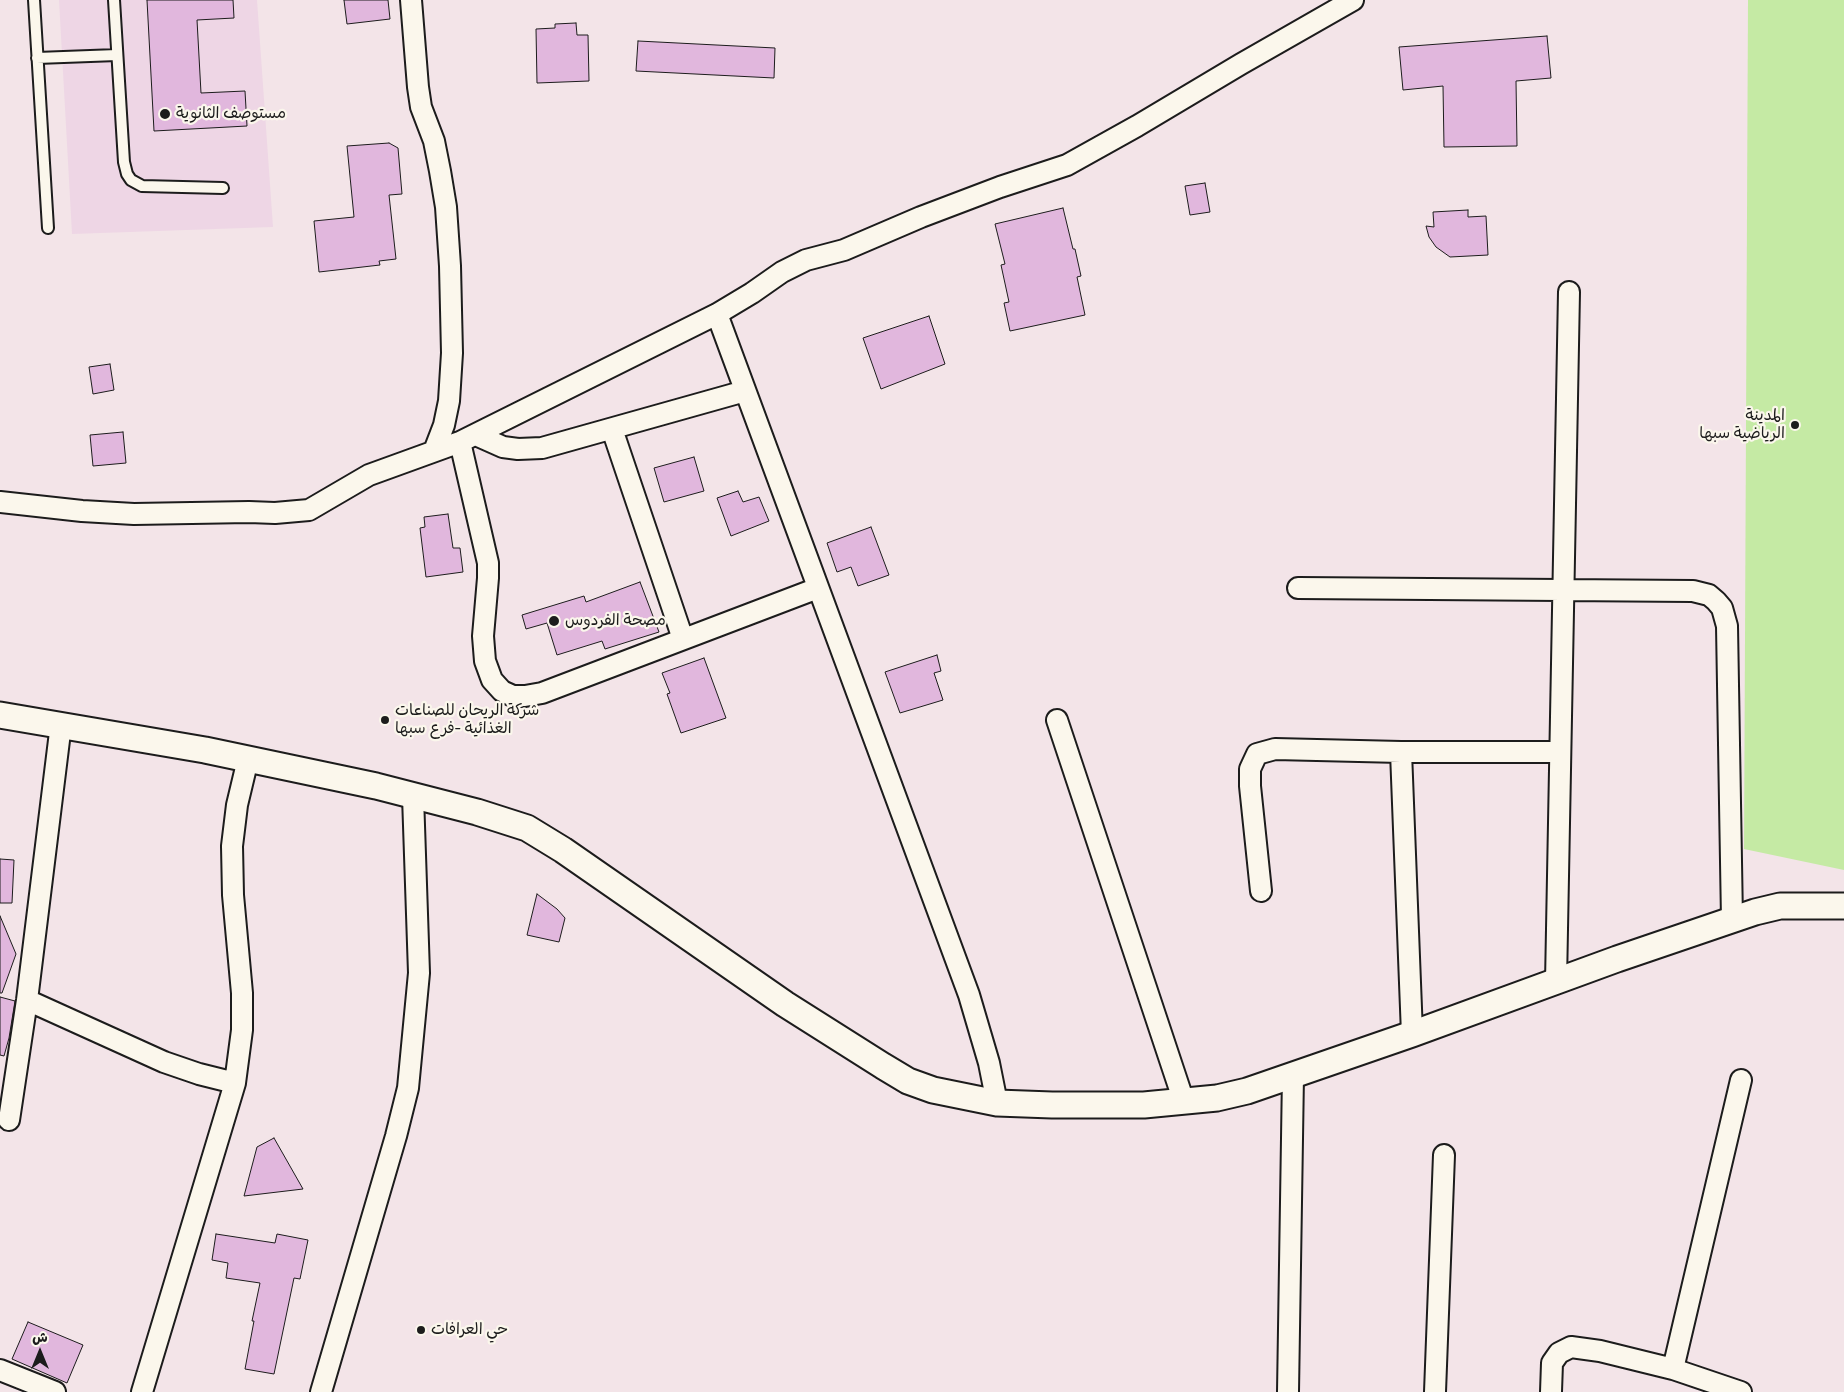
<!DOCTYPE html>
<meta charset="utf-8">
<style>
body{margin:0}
#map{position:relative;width:1844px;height:1392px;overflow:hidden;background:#f3e4e8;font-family:"Patrick Hand","Playpen Sans Arabic",sans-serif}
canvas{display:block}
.north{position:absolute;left:15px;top:1327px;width:50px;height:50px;-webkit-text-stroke:4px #fbf7ec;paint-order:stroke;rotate:0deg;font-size:14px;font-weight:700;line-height:20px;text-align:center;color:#1c1c1c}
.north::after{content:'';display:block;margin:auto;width:18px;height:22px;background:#1c1c1c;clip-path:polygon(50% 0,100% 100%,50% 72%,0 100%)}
</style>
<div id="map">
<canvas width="1844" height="1392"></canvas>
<div class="north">ش</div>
</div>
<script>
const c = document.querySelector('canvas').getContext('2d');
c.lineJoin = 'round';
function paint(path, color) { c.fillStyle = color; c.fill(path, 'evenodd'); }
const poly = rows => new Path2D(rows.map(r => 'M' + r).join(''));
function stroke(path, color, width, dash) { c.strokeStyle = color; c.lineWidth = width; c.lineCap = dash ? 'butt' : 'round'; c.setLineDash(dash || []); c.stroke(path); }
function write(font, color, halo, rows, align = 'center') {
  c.font = font + ' "Patrick Hand","Playpen Sans Arabic",sans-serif'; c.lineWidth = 4.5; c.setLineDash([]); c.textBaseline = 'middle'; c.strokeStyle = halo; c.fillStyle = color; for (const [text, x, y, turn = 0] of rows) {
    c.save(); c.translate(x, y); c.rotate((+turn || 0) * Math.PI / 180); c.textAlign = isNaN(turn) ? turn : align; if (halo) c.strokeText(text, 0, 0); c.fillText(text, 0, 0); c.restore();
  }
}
const built = poly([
 [59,0,257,0,273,227,72,234]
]);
const green = poly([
 [1748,0,1844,0,1844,870,1744,849]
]);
const building = poly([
 [147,0,233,0,234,18,197,20,201,93,245,91,247,126,154,131,147,0],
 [344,0,388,0,390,19,347,24,344,0],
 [576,23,577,35,588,35,589,81,537,83,536,29,555,28,555,24,576,23],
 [1547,36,1551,78,1516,81,1517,146,1444,147,1443,86,1403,90,1399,47,1547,36],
 [638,41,775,48,774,78,636,71,638,41],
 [389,143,398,148,402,194,389,195,396,259,379,261,380,265,319,272,314,221,354,217,347,146,389,143],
 [1205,183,1210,212,1190,215,1185,186,1205,183],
 [1063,208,1073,249,1075,249,1081,276,1077,277,1085,315,1010,331,1004,303,1009,302,1001,265,1005,264,995,224,1063,208],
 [1468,210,1468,217,1486,216,1488,255,1450,257,1436,247,1429,237,1426,226,1434,227,1433,212,1468,210],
 [929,316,945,364,881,389,863,338,929,316],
 [110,364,114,390,93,394,89,367,110,364],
 [123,432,126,463,93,466,90,435,123,432],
 [694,457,704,491,664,502,654,468,694,457],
 [738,491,743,502,759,497,769,521,731,536,717,498,738,491],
 [448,514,453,548,460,548,463,572,426,577,420,528,425,527,424,517,448,514],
 [871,527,889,575,858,586,851,567,837,572,827,543,871,527],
 [640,582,659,632,605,649,602,641,557,655,547,623,526,629,522,615,584,596,586,602,640,582],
 [937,655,941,671,934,673,943,700,900,713,885,672,937,655],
 [704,658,726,718,681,733,667,694,670,693,662,673,704,658],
 [0,859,14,860,12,903,0,903,0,859],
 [537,894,557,909,565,918,559,942,527,935,537,894],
 [0,916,16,954,2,993,0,993,0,916],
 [0,997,15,1001,9,1038,4,1056,0,1055,0,997],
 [274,1138,303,1189,244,1196,257,1147,274,1138],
 [216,1234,275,1243,277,1234,308,1240,300,1279,294,1278,274,1374,245,1369,254,1321,252,1321,260,1283,226,1278,228,1263,212,1260,216,1234],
 [28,1322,83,1345,67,1383,12,1359,28,1322]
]);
const service = poly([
 [34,0,48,228],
 [114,0,124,162,127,174,131,180,142,186,223,188],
 [37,58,117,55]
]);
const minor = poly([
 [411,0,418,87,421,107,434,141,440,171,446,207,450,266,452,353,449,401,444,425,434,451],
 [717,314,969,995,989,1063,997,1103],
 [612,429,683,639],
 [476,435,503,447,518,449,542,448,745,391],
 [460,442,488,563,488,578,483,636,485,661,492,680,502,691,513,696,525,696,542,693,818,588],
 [0,502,82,511,134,514,249,512,275,513,309,510,369,475,460,442,717,314,752,293,782,272,806,260,844,250,921,217,1000,187,1067,165,1137,126,1241,64,1353,0],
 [1298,588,1693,591,1709,595,1716,601,1722,608,1727,626,1732,920],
 [1057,720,1184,1102],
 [1401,752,1412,1034],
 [1261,891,1250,786,1250,769,1257,754,1275,749,1401,752,1560,752],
 [1556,982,1569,292],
 [27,1000,164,1062,199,1074,235,1083],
 [9,1120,27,1000,61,724],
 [1673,1369,1741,1080],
 [0,1370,55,1392],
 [142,1392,235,1083,242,1030,242,993,233,895,232,846,237,805,248,759],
 [321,1392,396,1136,408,1088,419,973,413,796],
 [1288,1392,1293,1075],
 [1435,1392,1444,1155],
 [1551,1392,1552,1363,1559,1353,1571,1347,1600,1351,1673,1369,1741,1392]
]);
const tertiary = poly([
 [0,715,205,750,376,786,477,812,527,828,563,850,785,1004,883,1066,908,1081,933,1090,997,1103,1052,1105,1144,1105,1217,1098,1247,1091,1412,1034,1617,959,1755,912,1780,906,1844,906]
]);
const markers = [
 [165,114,6,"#1c1c1c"],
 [1795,425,5,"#1c1c1c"],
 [554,621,6,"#1c1c1c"],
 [385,720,5,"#1c1c1c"],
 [421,1330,5,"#1c1c1c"]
];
const poiNames = [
 ["مستوصف الثانوية",176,114],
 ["المدينة",1785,416,"right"],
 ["الرياضية سبها",1785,434,"right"],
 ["مصحة الفردوس",565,621],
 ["شركة الريحان للصناعات",395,711],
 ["الغذائية -فرع سبها",395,729],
 ["حي العرافات",431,1330]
];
paint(built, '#eed6e5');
paint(green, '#c5eaa4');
paint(building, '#e1b7dd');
stroke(building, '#1c1c1c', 1);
stroke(service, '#1c1c1c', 14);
stroke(minor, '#1c1c1c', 24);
stroke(tertiary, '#1c1c1c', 29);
stroke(service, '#fbf7ec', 10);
stroke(minor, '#fbf7ec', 20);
stroke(tertiary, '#fbf7ec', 25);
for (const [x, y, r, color] of markers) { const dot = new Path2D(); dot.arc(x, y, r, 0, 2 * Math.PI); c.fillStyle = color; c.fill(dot); stroke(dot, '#fbf7ec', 2); }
write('16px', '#1c1c1c', '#fbf7ec', poiNames, 'left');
</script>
